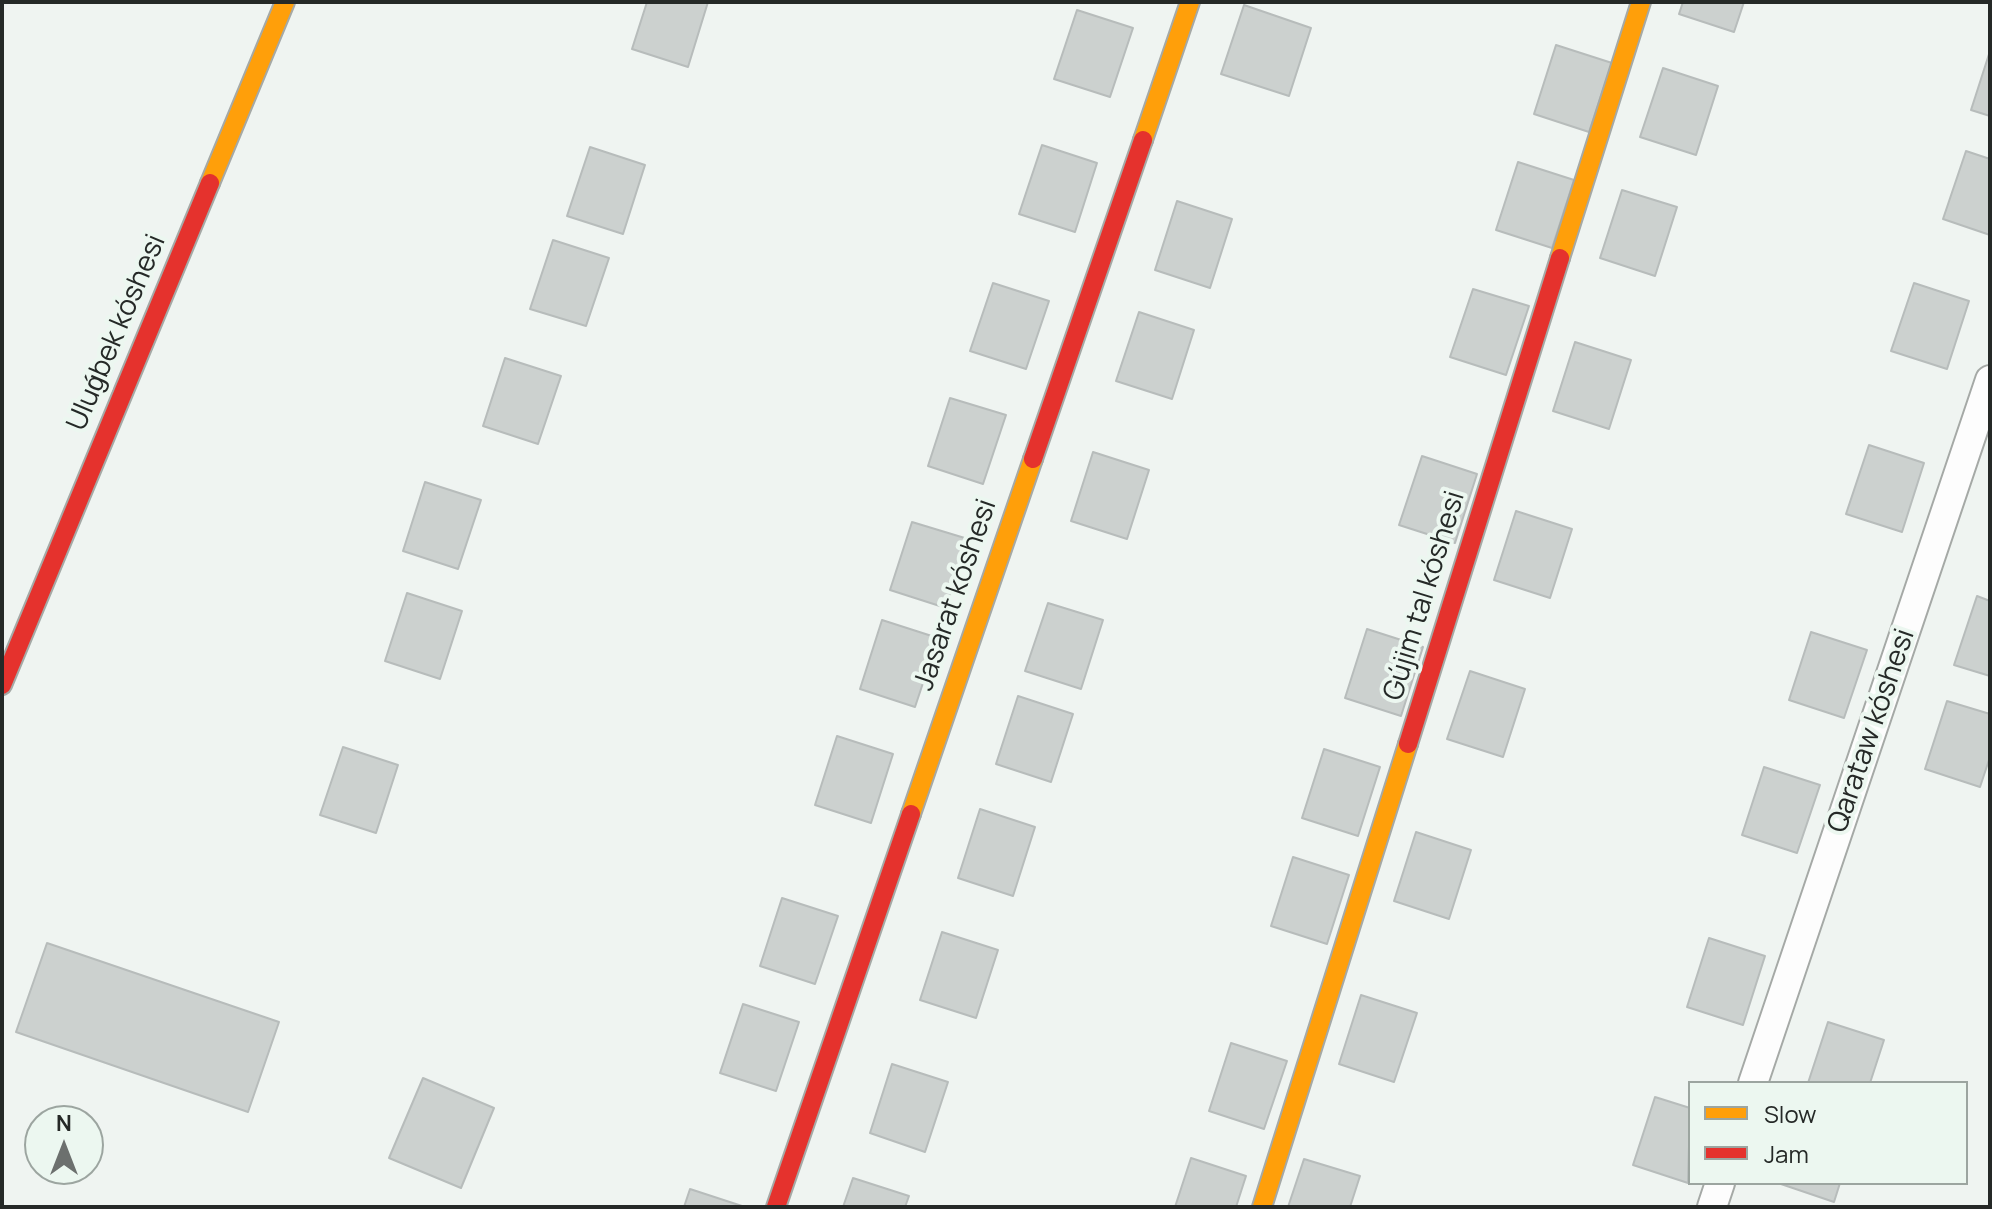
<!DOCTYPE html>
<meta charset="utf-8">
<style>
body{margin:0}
#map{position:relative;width:1992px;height:1209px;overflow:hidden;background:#eff4f1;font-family:Manrope,sans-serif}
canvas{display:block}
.frame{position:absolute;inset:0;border:4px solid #252927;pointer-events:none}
.legend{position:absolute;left:1688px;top:1081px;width:280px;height:104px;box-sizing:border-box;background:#ecf7f0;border:2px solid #9ca5a0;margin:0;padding:10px 14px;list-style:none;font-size:24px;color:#252927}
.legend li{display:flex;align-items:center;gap:16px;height:40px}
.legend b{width:40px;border:2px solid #9ca5a0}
.north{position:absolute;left:24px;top:1105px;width:80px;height:80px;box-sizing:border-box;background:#ecf7f0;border:2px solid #9ca5a0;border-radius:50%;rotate:0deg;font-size:22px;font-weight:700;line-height:32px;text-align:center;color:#252927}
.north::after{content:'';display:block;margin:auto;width:28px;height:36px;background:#6c706e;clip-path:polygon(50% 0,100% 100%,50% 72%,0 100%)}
</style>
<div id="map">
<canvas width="1992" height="1209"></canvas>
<div class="frame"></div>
<ul class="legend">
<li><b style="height:10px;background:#ff9f0a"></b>Slow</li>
<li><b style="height:10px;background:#e5322d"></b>Jam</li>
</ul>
<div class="north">N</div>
</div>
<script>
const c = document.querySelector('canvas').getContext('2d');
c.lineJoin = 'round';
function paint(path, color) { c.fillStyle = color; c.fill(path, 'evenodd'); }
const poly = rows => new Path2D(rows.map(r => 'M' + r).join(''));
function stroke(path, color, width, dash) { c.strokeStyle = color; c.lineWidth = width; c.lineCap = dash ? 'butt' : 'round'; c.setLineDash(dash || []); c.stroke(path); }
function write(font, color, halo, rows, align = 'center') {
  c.font = font + ' Manrope,sans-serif'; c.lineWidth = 8; c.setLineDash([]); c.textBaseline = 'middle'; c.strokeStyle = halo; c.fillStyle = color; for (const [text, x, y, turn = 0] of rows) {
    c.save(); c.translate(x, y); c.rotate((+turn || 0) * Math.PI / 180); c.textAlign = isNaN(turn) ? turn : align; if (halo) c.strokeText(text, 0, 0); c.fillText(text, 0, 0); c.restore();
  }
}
const building = poly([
 [647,2,708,2,688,67,632,49,647,2],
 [1683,2,1744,2,1734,32,1679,14,1683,2],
 [1244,5,1311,28,1289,96,1221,74,1244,5],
 [1077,10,1133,28,1110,97,1054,79,1077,10],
 [1556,45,1612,63,1589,132,1534,114,1556,45],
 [1990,51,1990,116,1971,110,1990,51],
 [1663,68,1718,86,1696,155,1640,137,1663,68],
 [1042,145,1097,163,1075,232,1019,214,1042,145],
 [590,147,645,165,623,234,567,216,590,147],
 [1966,151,1990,159,1990,235,1943,219,1966,151],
 [1518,162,1574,180,1552,248,1496,230,1518,162],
 [1622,190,1677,207,1655,276,1600,258,1622,190],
 [1177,201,1232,219,1210,288,1155,270,1177,201],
 [553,240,609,258,586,326,530,309,553,240],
 [993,283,1049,301,1026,369,970,351,993,283],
 [1914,283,1969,301,1947,369,1891,351,1914,283],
 [1473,289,1529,306,1506,375,1450,357,1473,289],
 [1139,312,1194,330,1172,399,1116,381,1139,312],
 [1575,342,1631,360,1609,429,1553,411,1575,342],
 [505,358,561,376,538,444,483,426,505,358],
 [950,398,1006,415,983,484,928,466,950,398],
 [1869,445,1924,463,1902,532,1846,514,1869,445],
 [1093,452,1149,470,1127,539,1071,521,1093,452],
 [1422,456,1477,474,1455,543,1399,525,1422,456],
 [425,482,481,500,458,569,403,551,425,482],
 [1516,511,1572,529,1550,598,1494,580,1516,511],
 [912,522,968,539,946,608,890,590,912,522],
 [407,593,462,611,440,679,385,661,407,593],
 [1977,596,1990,601,1990,676,1954,665,1977,596],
 [1048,603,1103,620,1081,689,1025,671,1048,603],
 [882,620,938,638,915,707,860,689,882,620],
 [1367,629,1423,647,1401,716,1345,698,1367,629],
 [1811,632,1867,650,1844,718,1789,700,1811,632],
 [1470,671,1525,689,1503,757,1447,739,1470,671],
 [1018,696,1073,714,1051,782,996,764,1018,696],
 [1947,701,1990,714,1990,757,1980,787,1925,769,1947,701],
 [837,736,893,754,871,823,815,805,837,736],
 [343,747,398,765,376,833,320,815,343,747],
 [1324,749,1380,767,1358,836,1302,818,1324,749],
 [1764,767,1820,785,1797,853,1742,835,1764,767],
 [980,809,1035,827,1013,896,958,878,980,809],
 [1416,832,1471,850,1449,919,1394,901,1416,832],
 [1293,857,1349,875,1327,944,1271,926,1293,857],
 [782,898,838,916,815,984,760,966,782,898],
 [942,932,998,950,976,1018,920,1000,942,932],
 [1709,938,1765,956,1743,1025,1687,1007,1709,938],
 [47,943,279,1022,248,1112,16,1032,47,943],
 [1361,995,1417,1013,1394,1082,1339,1064,1361,995],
 [743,1004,799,1022,776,1091,720,1073,743,1004],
 [1828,1022,1884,1040,1870,1083,1808,1083,1828,1022],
 [1231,1043,1287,1061,1264,1129,1209,1111,1231,1043],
 [892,1064,948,1082,925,1152,870,1133,892,1064],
 [423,1078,494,1108,461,1188,389,1158,423,1078],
 [1655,1097,1690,1108,1688,1183,1633,1165,1655,1097],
 [1191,1158,1246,1176,1236,1207,1175,1207,1191,1158],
 [1304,1159,1360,1176,1350,1207,1288,1207,1304,1159],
 [853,1178,909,1196,905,1207,843,1207,853,1178],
 [1778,1183,1840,1183,1834,1202,1778,1183],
 [690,1189,745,1207,684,1207,690,1189]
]);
const street = poly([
 [1753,1083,1990,380],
 [1712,1207,1720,1183]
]);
const slow = poly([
 [1143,140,1190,2],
 [210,183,285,2],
 [1560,258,1641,2],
 [911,814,1033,459],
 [1262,1207,1408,744]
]);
const jam = poly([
 [1033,459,1143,140],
 [2,685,210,183],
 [1408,744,1560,258],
 [776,1207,911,814]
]);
const streetNames = [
 ["Uluǵbek kóshesi",117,333,-67],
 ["Jasarat kóshesi",956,595,-71],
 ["Gújim tal kóshesi",1425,596,-73],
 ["Qarataw kóshesi",1872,731,-71]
];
paint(building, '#ccd1cf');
stroke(building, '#b7bcbb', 2);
stroke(street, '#a5a9a6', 32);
stroke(slow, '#a5a9a6', 22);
stroke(jam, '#a5a9a6', 22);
stroke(street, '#fdfdfd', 28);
stroke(slow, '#ff9f0a', 18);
stroke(jam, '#e5322d', 18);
write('28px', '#252927', '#ecf7f0', streetNames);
</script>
